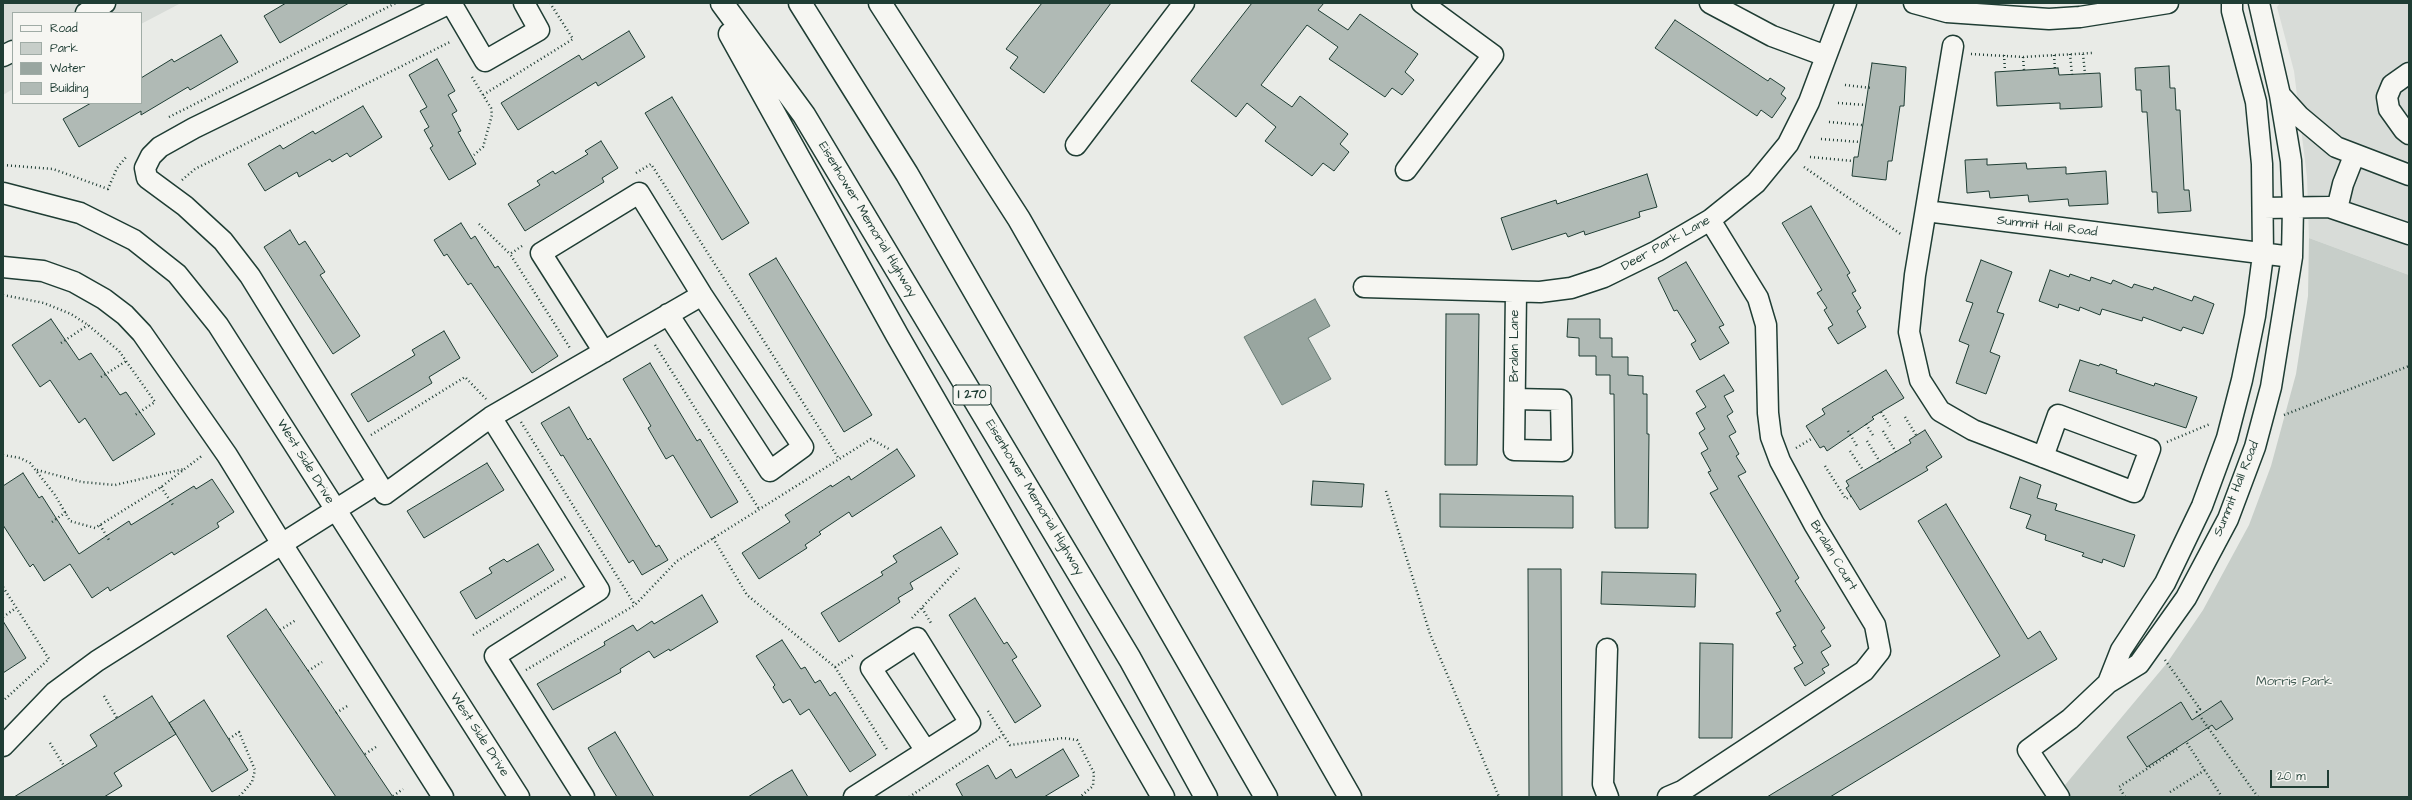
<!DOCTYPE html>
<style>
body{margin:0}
#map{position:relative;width:2412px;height:800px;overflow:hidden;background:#e9ebe7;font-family:"Architects Daughter",sans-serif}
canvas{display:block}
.frame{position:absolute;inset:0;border:4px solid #1f3d34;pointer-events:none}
.legend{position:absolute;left:12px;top:12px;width:130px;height:92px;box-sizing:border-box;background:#f6f6f2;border:1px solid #a0aca6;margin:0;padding:5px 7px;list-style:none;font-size:12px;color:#1f3d34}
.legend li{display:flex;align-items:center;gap:8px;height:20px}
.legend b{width:20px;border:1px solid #a0aca6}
.scale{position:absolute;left:2270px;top:770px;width:59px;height:18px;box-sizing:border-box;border:2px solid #1f3d34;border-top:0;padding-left:5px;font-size:12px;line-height:14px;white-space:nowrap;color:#1f3d34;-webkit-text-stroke:3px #f6f6f2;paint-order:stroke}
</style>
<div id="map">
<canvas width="2412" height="800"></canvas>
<div class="frame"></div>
<ul class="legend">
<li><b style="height:5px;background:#f6f6f2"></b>Road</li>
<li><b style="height:11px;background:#c7cec9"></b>Park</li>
<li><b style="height:11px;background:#99a6a0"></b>Water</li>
<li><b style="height:11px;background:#b0bab5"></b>Building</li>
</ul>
<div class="scale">20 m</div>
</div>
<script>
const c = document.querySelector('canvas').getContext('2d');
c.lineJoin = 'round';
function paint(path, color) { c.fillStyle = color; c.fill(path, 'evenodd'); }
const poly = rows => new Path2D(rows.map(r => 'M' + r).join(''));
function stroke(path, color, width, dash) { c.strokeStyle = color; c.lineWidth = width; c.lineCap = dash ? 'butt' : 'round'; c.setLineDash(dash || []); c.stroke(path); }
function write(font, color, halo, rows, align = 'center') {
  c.font = font + ' "Architects Daughter",sans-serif'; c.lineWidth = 3; c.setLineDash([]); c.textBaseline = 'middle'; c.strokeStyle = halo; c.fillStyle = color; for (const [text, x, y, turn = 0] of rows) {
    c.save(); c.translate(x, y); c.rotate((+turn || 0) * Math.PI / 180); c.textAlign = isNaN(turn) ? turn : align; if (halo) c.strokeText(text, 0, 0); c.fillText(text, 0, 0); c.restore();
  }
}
const built = poly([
 [3,3,181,3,141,24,141,13,13,13,13,89,3,95],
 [2280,3,2409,3,2409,275,2309,238,2307,177,2294,71,2277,7]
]);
const green = poly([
 [2309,238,2409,275,2409,797,2055,797,2167,663,2203,610,2249,525,2271,466,2296,374,2308,296]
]);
const water = poly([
 [1315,299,1330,326,1308,338,1331,379,1282,405,1244,337,1315,299]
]);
const building = poly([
 [286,3,349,3,280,43,264,16,286,3],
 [1042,3,1111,3,1044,93,1010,68,1018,57,1006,49,1042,3],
 [1252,3,1324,3,1318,10,1348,30,1360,14,1418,54,1405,72,1414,80,1402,95,1392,88,1385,97,1329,59,1338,47,1307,25,1261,85,1292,107,1300,96,1348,134,1340,144,1349,152,1334,171,1323,163,1312,176,1265,141,1276,127,1247,103,1236,117,1191,81,1252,3],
 [1675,20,1768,81,1770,78,1785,88,1781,94,1786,98,1772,118,1761,110,1757,116,1655,48,1675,20],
 [629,31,645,57,598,86,596,82,518,130,501,103,579,55,582,60,629,31],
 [221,35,238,62,190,90,188,87,141,115,141,111,79,147,63,119,91,103,141,103,141,78,172,59,174,62,221,35],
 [437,59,455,91,448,95,457,111,452,114,461,131,458,132,476,164,449,180,430,148,433,146,424,130,429,127,420,111,427,107,409,75,437,59],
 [1872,63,1906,67,1904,106,1900,106,1892,161,1888,161,1886,180,1852,176,1854,157,1858,157,1872,63],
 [2169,66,2170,88,2175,88,2176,110,2180,110,2184,190,2189,190,2191,211,2158,213,2157,192,2152,192,2147,112,2142,112,2141,90,2136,90,2135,68,2169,66],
 [2058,68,2059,75,2100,73,2102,107,2060,109,2060,103,1997,106,1995,72,2058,68],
 [672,97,749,223,722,240,645,113,672,97],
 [363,106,382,137,350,157,347,153,332,162,330,159,299,177,297,172,265,191,248,164,280,145,283,149,313,131,315,134,363,106],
 [601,141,618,168,602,178,604,182,525,231,508,204,540,185,537,181,553,171,555,174,588,154,585,151,601,141],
 [1987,159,1987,165,2026,163,2027,169,2066,167,2066,174,2106,171,2108,204,2069,206,2068,199,2029,202,2028,195,1990,198,1989,191,1967,193,1965,160,1987,159],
 [1647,174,1657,207,1639,212,1640,217,1585,235,1584,231,1568,237,1566,233,1512,250,1501,218,1556,200,1557,204,1647,174],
 [1811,206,1850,273,1847,275,1856,291,1852,293,1861,308,1857,311,1866,327,1838,344,1828,328,1833,325,1824,310,1827,308,1817,293,1822,290,1782,223,1811,206],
 [461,223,471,239,475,236,495,268,498,266,558,356,532,373,471,283,468,285,447,254,444,256,434,240,461,223],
 [290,230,299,245,305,241,325,272,320,275,360,336,333,354,264,247,290,230],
 [776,258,872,415,844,432,749,274,776,258],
 [1981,260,2012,272,1997,312,2004,314,1990,352,2000,356,1986,394,1956,383,1969,345,1959,341,1973,303,1966,301,1981,260],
 [1686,262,1724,325,1719,327,1729,343,1700,360,1691,344,1696,341,1677,310,1674,311,1658,278,1686,262],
 [2050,270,2069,277,2070,274,2090,281,2091,277,2111,284,2113,280,2132,288,2134,284,2153,290,2154,287,2192,301,2194,296,2214,304,2203,334,2183,327,2181,331,2143,317,2142,321,2102,309,2100,315,2080,307,2079,311,2059,304,2058,308,2039,301,2050,270],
 [1446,314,1479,314,1477,465,1445,465,1446,314],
 [51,319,79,360,91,353,120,395,126,392,155,434,113,461,85,418,79,423,50,380,40,387,12,345,51,319],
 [1568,319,1600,319,1600,338,1612,338,1612,357,1628,357,1628,375,1643,376,1643,394,1647,394,1647,434,1649,434,1648,528,1615,528,1614,394,1610,394,1610,375,1596,375,1596,356,1579,356,1579,338,1567,337,1568,319],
 [444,331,460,358,429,377,432,383,368,422,351,394,415,355,412,350,444,331],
 [2080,360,2099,366,2100,364,2117,370,2116,373,2154,386,2155,383,2197,397,2186,428,2069,391,2080,360],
 [650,363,697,441,700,439,738,502,711,518,673,455,666,459,648,428,651,426,623,379,650,363],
 [1886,370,1904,398,1872,417,1874,419,1827,451,1824,446,1820,448,1806,426,1825,414,1822,409,1886,370],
 [1724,375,1734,391,1724,396,1733,412,1727,416,1736,432,1729,436,1739,454,1736,456,1746,472,1738,476,1799,578,1795,581,1825,628,1821,631,1831,646,1821,652,1829,665,1822,669,1825,673,1805,686,1794,668,1803,663,1793,647,1796,646,1776,613,1781,611,1710,493,1718,489,1708,472,1711,471,1701,453,1708,449,1699,433,1705,429,1696,413,1706,407,1696,391,1724,375],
 [569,407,588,440,590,438,656,547,659,545,668,560,642,575,633,560,629,563,563,455,561,456,541,423,569,407],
 [1925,430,1942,457,1926,467,1928,470,1860,510,1846,488,1849,486,1846,481,1911,443,1909,440,1925,430],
 [897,449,915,476,852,517,849,512,819,532,821,534,805,545,807,548,759,579,742,553,790,522,785,515,831,485,832,487,849,476,851,480,897,449],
 [487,463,504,490,424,538,407,511,487,463],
 [23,473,39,498,42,496,79,554,129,521,131,525,194,486,196,489,212,479,234,512,217,523,219,527,174,555,172,552,110,591,108,587,92,598,70,564,44,581,33,564,30,567,3,525,3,486,23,473],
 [2020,477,2041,485,2037,498,2057,504,2055,510,2135,535,2124,567,2103,559,2102,563,2082,556,2084,553,2045,540,2046,535,2026,528,2031,515,2010,508,2020,477],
 [1313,481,1364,484,1362,507,1311,505,1313,481],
 [1440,494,1573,496,1573,528,1440,527,1440,494],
 [1946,504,2028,639,2040,631,2057,659,1830,797,1767,797,2000,656,1918,521,1946,504],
 [941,527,958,554,910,583,913,589,898,598,900,602,839,642,821,613,883,575,881,572,897,562,893,556,941,527],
 [538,544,554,570,476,619,460,592,492,573,489,568,504,559,507,562,538,544],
 [1528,569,1561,569,1562,797,1529,797,1528,569],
 [1602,572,1696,574,1695,607,1601,604,1602,572],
 [702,595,718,622,670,651,669,649,654,658,649,651,620,669,621,672,553,710,537,684,605,645,604,642,633,625,637,631,652,621,654,624,702,595],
 [975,598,1004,644,1007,642,1017,657,1012,660,1041,706,1015,723,949,615,975,598],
 [266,609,313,678,393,797,336,797,251,672,227,636,266,609],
 [3,621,26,658,3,673,3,621],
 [782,640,801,669,805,667,815,683,820,680,830,696,835,692,876,755,850,772,809,709,800,715,790,699,783,703,773,687,775,685,756,656,782,640],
 [1700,643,1733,644,1732,738,1699,738,1700,643],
 [152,696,176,734,114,773,122,786,104,797,14,797,97,746,90,735,152,696],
 [204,700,248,770,212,792,169,723,204,700],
 [2221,701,2233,719,2216,730,2212,725,2147,767,2127,737,2181,702,2192,720,2221,701],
 [615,732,626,750,654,797,617,797,597,764,588,748,615,732],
 [1063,749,1079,776,1044,797,963,797,956,784,988,765,996,779,1011,769,1016,778,1063,749],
 [792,770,808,797,748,797,775,780,792,770]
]);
const path = poly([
 [1971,54,2023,57,2092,53],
 [2070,54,2072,75],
 [2083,54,2085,74],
 [2004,55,2005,71],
 [2054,55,2055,69],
 [2023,57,2024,70],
 [472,77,491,108,492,115,483,147,474,155],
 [1845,85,1871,88],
 [483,95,573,39,550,3],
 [1838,103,1866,105],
 [169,117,396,3],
 [1829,122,1862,125],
 [1821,139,1860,142],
 [1810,157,1853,161],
 [3,165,53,169,108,189,117,168,127,156],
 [1804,167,1902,235],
 [636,173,651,164,839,459],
 [182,180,195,169,450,42],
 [479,224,510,254],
 [522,246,510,254,570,348],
 [3,295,44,303,71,314,88,325,119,351,155,402,135,415],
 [61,343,88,325],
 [655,345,759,509],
 [101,377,128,360],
 [1881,412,1890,426],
 [2284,415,2409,366],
 [1905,417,1916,435],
 [521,422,635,605],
 [1866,424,1874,437],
 [1848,431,1857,446],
 [1883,431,1896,452],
 [371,435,465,377,486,399],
 [1867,441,1880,462],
 [2167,442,2210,424],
 [1796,448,1813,438],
 [1850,451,1863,470],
 [3,455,20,458,30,463,55,495,70,521,95,528,161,487,203,455],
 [1825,466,1846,499,1851,496],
 [37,470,82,482,115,485,184,469],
 [161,487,173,505],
 [1386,491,1430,634,1499,797],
 [52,522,66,512],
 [100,525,109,540],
 [713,538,747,595,835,667,855,654],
 [3,587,49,659,3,701],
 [922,608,931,623],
 [3,617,16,608],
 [912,618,959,568],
 [280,630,296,620],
 [473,635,567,576],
 [2165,660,2200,709,2197,712,2258,797],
 [835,667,888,751],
 [526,670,635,605,677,561,871,439,889,449],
 [308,671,322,662],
 [104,696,117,718],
 [988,711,1010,745,1063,738,1077,740,1094,773,1093,786,1080,797],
 [336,713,349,705],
 [229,739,239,732,255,770,252,782,239,797],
 [50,743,64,766],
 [2187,743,2222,797],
 [365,754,376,747],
 [2170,792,2205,770],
 [393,796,403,789],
 [909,797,1003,735],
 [2125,797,2119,787,2179,748]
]);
const minor = poly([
 [451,3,485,61,539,30,524,3],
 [1710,3,1772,36,1826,56],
 [1914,3,1947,12,2049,19,2080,17,2168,3],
 [86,13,105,3],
 [1953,46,1915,275,1909,332,1920,380,1940,411,1973,430,2134,492,2150,449,2058,415,2043,457],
 [3,56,13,51],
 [2409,73,2392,85,2387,97,2389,109,2404,130,2409,134],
 [2281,96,2299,116,2336,147,2409,175],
 [1076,145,1184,3],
 [1406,170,1493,55,1422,3],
 [3,193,80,213,134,240,177,274,218,325,519,797],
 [2264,208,2329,207,2409,234],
 [2337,209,2343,184,2354,156],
 [1926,211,2292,257],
 [3,267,43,271,74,282,104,299,125,315,142,333,227,455,282,544,443,797],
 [1364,287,1540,292,1571,288,1604,277,1657,251,1710,220,1756,183,1788,144,1809,102,1846,3],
 [604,352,541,253,639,193,702,295,803,447,770,471,668,314],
 [1515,399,1561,400,1562,451,1514,450,1516,292],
 [491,417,599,590,495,656,584,797],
 [378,483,250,276,223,241,185,206,147,178,145,168,151,156,160,147,194,128,450,3],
 [1607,649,1603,784,1608,797],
 [2108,683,2121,650,2165,583,2202,506,2227,438,2242,380,2255,316,2263,255,2262,164,2256,102,2232,11,2232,3],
 [3,746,55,692,97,661,378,483,385,494,491,417,702,295],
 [854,797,970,723,917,638,871,668,926,751],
 [1668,797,1682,791,1864,671,1880,651,1875,625,1814,524,1780,461,1771,437,1768,413,1766,325,1758,298,1710,220],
 [2059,797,2028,750,2070,719,2108,683,2139,664,2186,598,2228,519,2255,447,2271,387,2292,257,2293,207,2291,161,2280,95,2259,3]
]);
const highway = poly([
 [722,3,804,115,1130,659,1206,797],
 [800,3,907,174,1266,797],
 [880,3,1019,219,1350,797],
 [730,34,897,335,1163,797]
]);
const shields = [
 [972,395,38]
];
const shieldNames = [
 ["I 270",972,395]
];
const streetNames = [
 ["Eisenhower Memorial Highway",867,220,59],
 ["Summit Hall Road",2047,227,7],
 ["Deer Park Lane",1666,244,-29],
 ["Bralan Lane",1515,346,-90],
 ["West Side Drive",305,462,58],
 ["Summit Hall Road",2237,489,-68],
 ["Eisenhower Memorial Highway",1034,498,59],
 ["Bralan Court",1833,556,59],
 ["West Side Drive",479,735,57]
];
const parkNames = [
 ["Morris Park",2294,682]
];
paint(built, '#d8dcd8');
paint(green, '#c7cec9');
paint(water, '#99a6a0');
stroke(water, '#687c75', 1);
paint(building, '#b0bab5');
stroke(building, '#1f3d34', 1);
stroke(minor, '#1f3d34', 23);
stroke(highway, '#1f3d34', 25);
stroke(path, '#1f3d34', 2.5, [1, 3]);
stroke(minor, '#f6f6f2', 20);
stroke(highway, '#f6f6f2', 22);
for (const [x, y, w] of shields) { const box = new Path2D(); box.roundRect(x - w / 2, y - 10, w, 20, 3); c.fillStyle = '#f6f6f2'; c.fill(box); stroke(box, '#1f3d34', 1); }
write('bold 12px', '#1f3d34', null, shieldNames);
write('13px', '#1f3d34', '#f6f6f2', streetNames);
write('13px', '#415a52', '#f6f6f2', parkNames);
</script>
